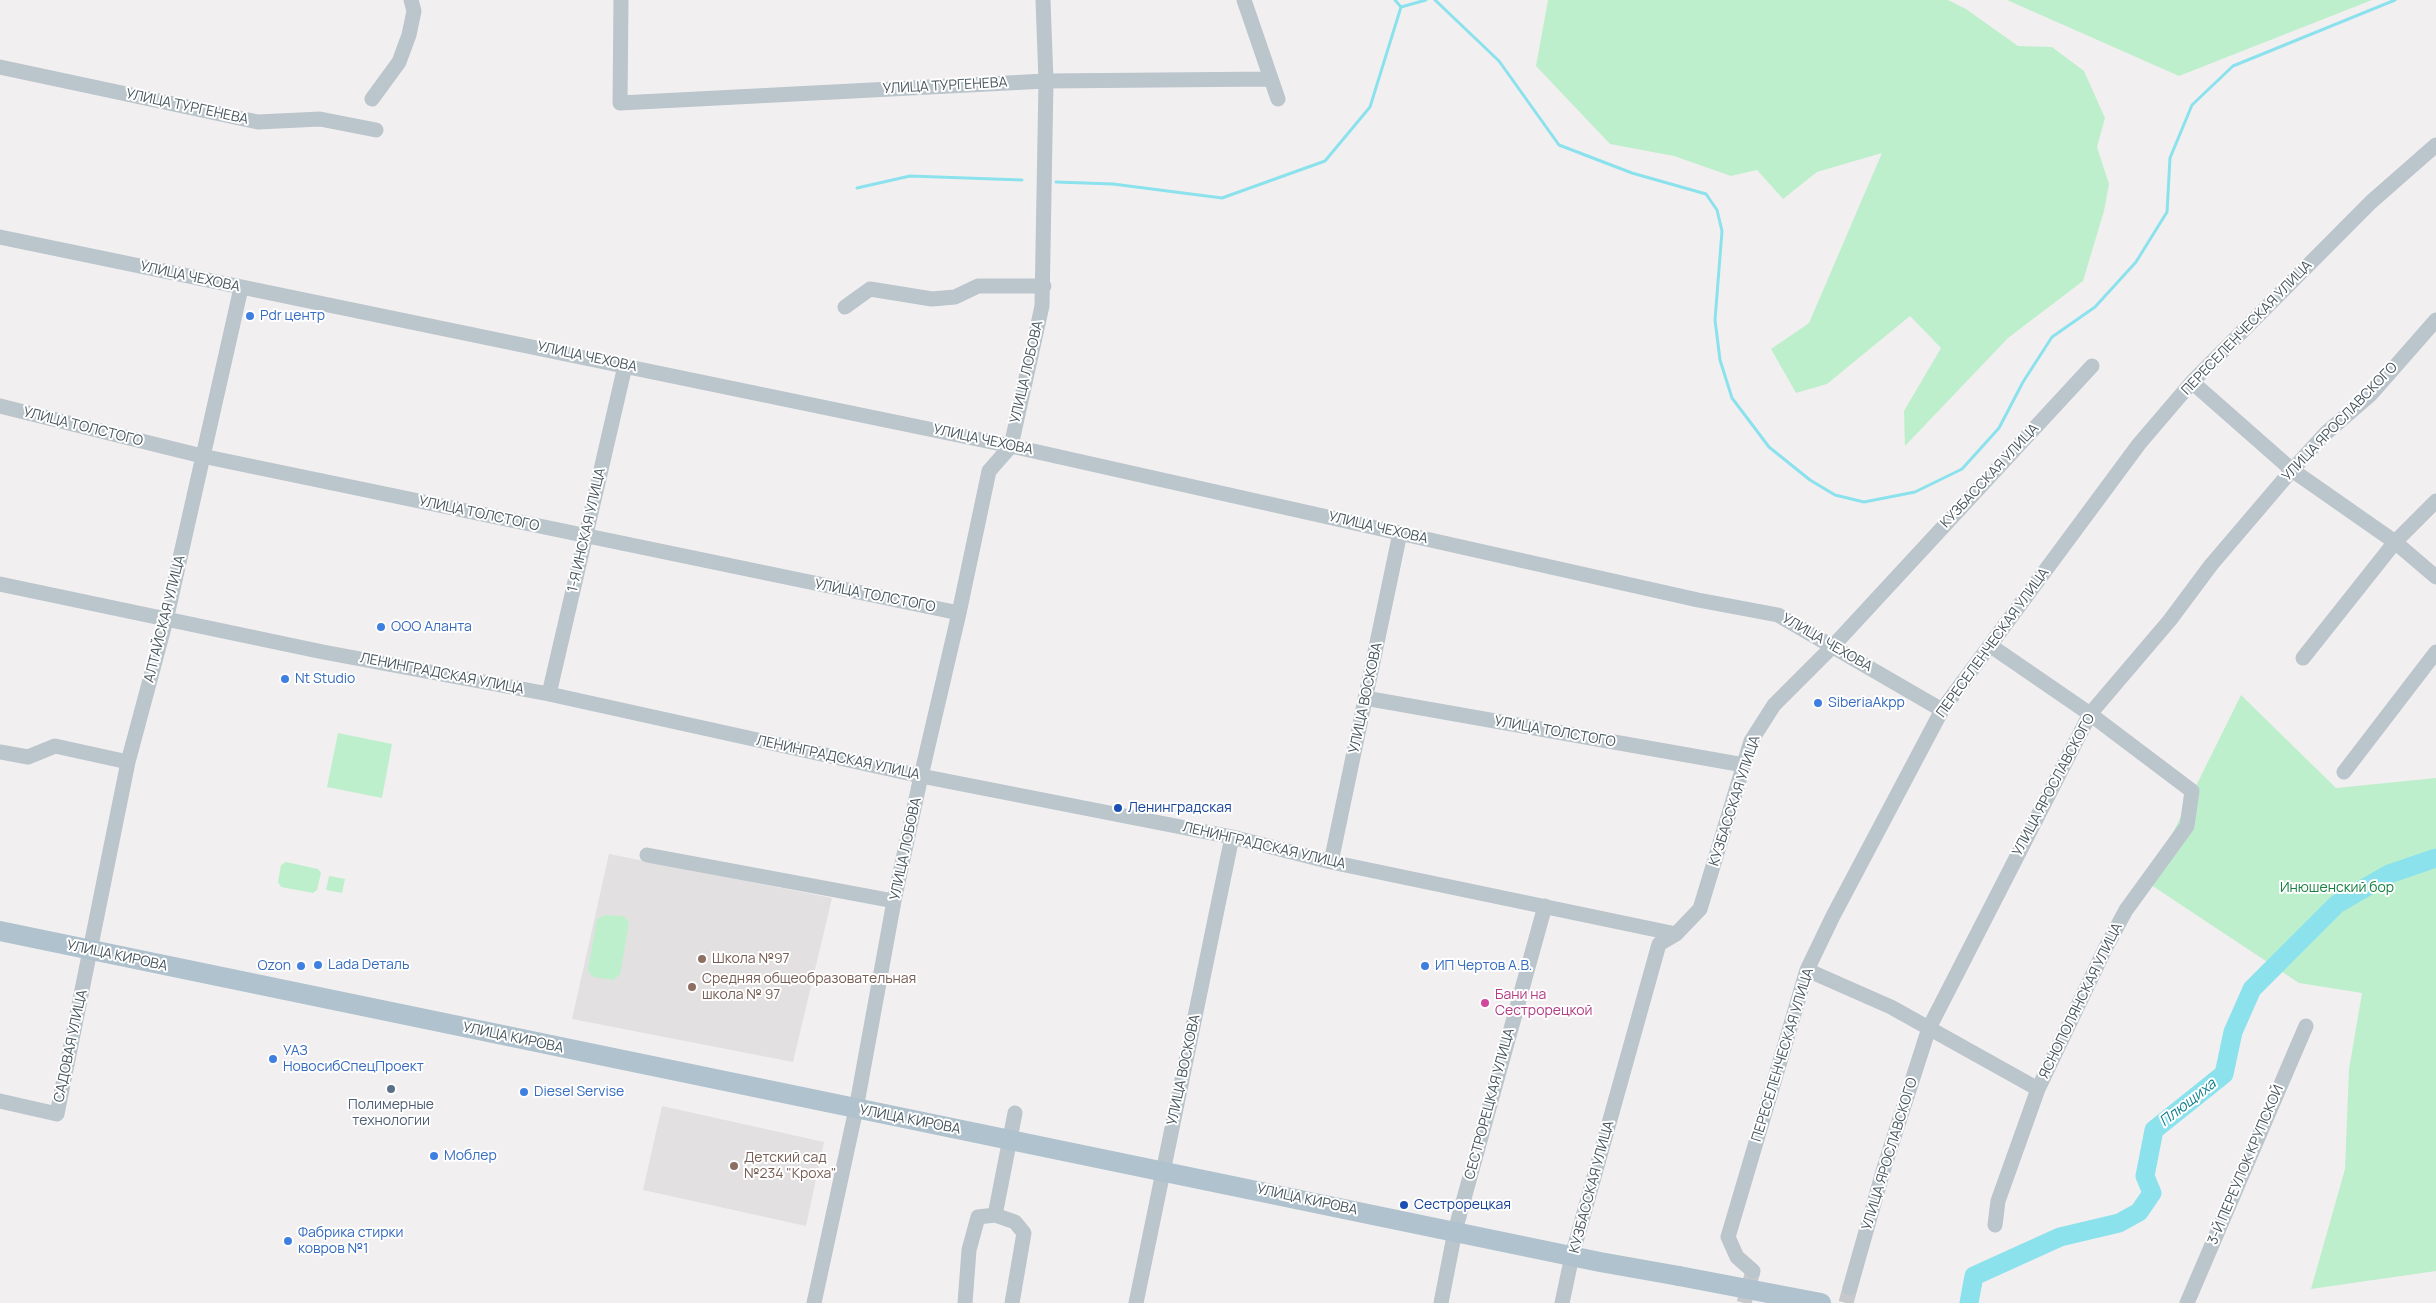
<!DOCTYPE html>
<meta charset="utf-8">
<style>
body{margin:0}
canvas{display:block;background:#f2eff0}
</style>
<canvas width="2436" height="1303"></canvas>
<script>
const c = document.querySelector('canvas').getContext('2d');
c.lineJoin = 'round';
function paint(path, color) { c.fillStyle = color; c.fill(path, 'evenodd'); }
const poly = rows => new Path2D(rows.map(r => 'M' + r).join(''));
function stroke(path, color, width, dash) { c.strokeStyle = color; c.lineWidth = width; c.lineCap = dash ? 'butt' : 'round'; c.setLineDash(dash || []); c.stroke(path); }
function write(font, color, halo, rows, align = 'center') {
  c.font = font + ' Manrope,sans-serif'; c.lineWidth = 4; c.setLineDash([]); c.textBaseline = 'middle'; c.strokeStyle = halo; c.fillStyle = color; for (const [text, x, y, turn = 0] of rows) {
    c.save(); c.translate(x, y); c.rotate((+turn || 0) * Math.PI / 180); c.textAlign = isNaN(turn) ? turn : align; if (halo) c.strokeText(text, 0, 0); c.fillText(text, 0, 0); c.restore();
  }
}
const education = poly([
 [609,854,832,898,793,1062,572,1019],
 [662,1106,824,1142,806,1226,643,1190]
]);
const green = poly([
 [1548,0,1948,0,1966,9,2018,46,2052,47,2084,71,2105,118,2097,147,2109,184,2104,211,2083,281,2008,338,1905,446,1904,411,1941,348,1910,316,1827,384,1796,393,1771,349,1809,323,1882,153,1817,172,1783,199,1757,170,1731,176,1674,156,1610,144,1536,66],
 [2007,0,2372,0,2179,76],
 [2241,695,2336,788,2436,778,2436,1271,2311,1289,2345,1169,2349,1069,2362,993,2299,983,2148,883],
 [338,733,392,744,382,798,327,787],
 [286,862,318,869,321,873,317,890,313,893,281,887,278,882,281,865],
 [329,876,345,879,342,893,326,890],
 [604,915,624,916,629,923,620,975,613,980,594,977,590,974,588,969,597,919]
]);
const stream = poly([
 [1395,0,1401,7,1426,0],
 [1435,0,1499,61,1559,145,1632,173,1706,194,1717,210,1722,231,1715,320,1720,360,1732,398,1769,447,1810,480,1835,495,1864,502,1915,492,1962,469,1999,428,2023,382,2052,337,2095,307,2136,262,2167,212,2170,158,2192,105,2233,66,2395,0],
 [1056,182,1113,184,1222,198,1325,161,1370,107,1401,7],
 [857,188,910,176,1022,180]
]);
const river = poly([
 [1969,1303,1974,1276,2060,1237,2119,1223,2139,1212,2152,1193,2145,1176,2154,1130,2224,1074,2233,1032,2252,989,2337,904,2389,874,2436,858]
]);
const minorTunnel = poly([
 [1744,1303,1753,1271],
 [1846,1303,1850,1288]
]);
const minor = poly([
 [621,0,620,103,1046,81,1271,79],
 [1244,0,1278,99],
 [0,67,258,122,320,119,376,130],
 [372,99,399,62,409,35,414,11,411,0],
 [0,237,1011,446,1698,600,1778,615,1942,710],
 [845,307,870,289,932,299,955,297,978,286,1044,286],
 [2192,382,2292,470,2395,542,2436,577],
 [0,406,202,456,959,613],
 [0,584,323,652,549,694,921,776,1232,837,1331,862,1676,934],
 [1991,646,2090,714,2192,791,2187,826,2126,910,2106,947,2038,1089,1998,1201,1995,1225],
 [2303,658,2395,542,2436,501],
 [549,694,625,366],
 [1365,698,1744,765],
 [0,752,28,757,55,746,128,762],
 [2344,772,2436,652],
 [647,855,894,901],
 [1331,862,1400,533],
 [1807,970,1891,1007,2038,1089],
 [0,1101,57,1114,128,762,166,620,241,288],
 [995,1215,1015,1222,1024,1233,1012,1303],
 [1753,1271,1737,1257,1728,1237,1807,970,1833,916,1942,710,2139,444,2192,382,2371,202,2436,145],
 [1850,1288,1884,1168,1929,1028,2090,714,2170,620,2211,565,2292,470,2326,433,2371,394,2436,320],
 [814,1303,856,1109,894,901,921,776,959,613,989,471,1011,446,1042,306,1046,81,1043,0],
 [965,1303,969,1250,978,1217,995,1215,1015,1113],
 [1136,1303,1232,837],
 [1441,1303,1455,1231,1545,906],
 [1562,1303,1572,1256,1659,944,1676,934,1700,909,1751,741,1774,705,1833,646,2092,366],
 [2187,1303,2306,1026]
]);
const major = poly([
 [0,931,1600,1262,1679,1276]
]);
const majorBridge = poly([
 [1679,1276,1821,1303]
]);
const markers = [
 [250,316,5,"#3f7fe0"],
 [381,627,5,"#3f7fe0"],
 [285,679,5,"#3f7fe0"],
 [1818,703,5,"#3f7fe0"],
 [1118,808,5,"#1a4fb4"],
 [702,959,5,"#8d6e63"],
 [318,965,5,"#3f7fe0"],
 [301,966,5,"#3f7fe0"],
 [1425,966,5,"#3f7fe0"],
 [692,987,5,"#8d6e63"],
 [1485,1003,5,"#d1479c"],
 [273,1059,5,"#3f7fe0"],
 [391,1089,5,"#5c6f8a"],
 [524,1092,5,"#3f7fe0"],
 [434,1156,5,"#3f7fe0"],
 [734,1166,5,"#8d6e63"],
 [1404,1205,5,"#1a4fb4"],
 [288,1241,5,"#3f7fe0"]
];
const streetNames = [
 ["УЛИЦА ТУРГЕНЕВА",945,86,-3],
 ["УЛИЦА ТУРГЕНЕВА",187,107,12],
 ["УЛИЦА ЧЕХОВА",190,277,12],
 ["ПЕРЕСЕЛЕНЧЕСКАЯ УЛИЦА",2247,328,-46],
 ["УЛИЦА ЧЕХОВА",587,357,12],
 ["УЛИЦА ЛОБОВА",1027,372,-77],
 ["УЛИЦА ЯРОСЛАВСКОГО",2340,422,-46],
 ["УЛИЦА ТОЛСТОГО",83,427,14],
 ["УЛИЦА ЧЕХОВА",983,440,12],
 ["КУЗБАССКАЯ УЛИЦА",1990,476,-47],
 ["УЛИЦА ТОЛСТОГО",479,514,12],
 ["УЛИЦА ЧЕХОВА",1378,528,13],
 ["1-Я ИНСКАЯ УЛИЦА",587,530,-77],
 ["УЛИЦА ТОЛСТОГО",875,596,11],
 ["АЛТАЙСКАЯ УЛИЦА",165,619,-76],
 ["УЛИЦА ЧЕХОВА",1827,643,30],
 ["ПЕРЕСЕЛЕНЧЕСКАЯ УЛИЦА",1993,643,-54],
 ["ЛЕНИНГРАДСКАЯ УЛИЦА",442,674,11],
 ["УЛИЦА ВОСКОВА",1366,698,-78],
 ["УЛИЦА ТОЛСТОГО",1555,732,10],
 ["ЛЕНИНГРАДСКАЯ УЛИЦА",838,758,12],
 ["УЛИЦА ЯРОСЛАВСКОГО",2054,785,-62],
 ["КУЗБАССКАЯ УЛИЦА",1735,801,-72],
 ["ЛЕНИНГРАДСКАЯ УЛИЦА",1264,846,13],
 ["УЛИЦА ЛОБОВА",906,849,-78],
 ["УЛИЦА КИРОВА",117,956,12],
 ["ЯСНОПОЛЯНСКАЯ УЛИЦА",2081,1001,-64],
 ["УЛИЦА КИРОВА",513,1038,12],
 ["САДОВАЯ УЛИЦА",71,1046,-78],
 ["ПЕРЕСЕЛЕНЧЕСКАЯ УЛИЦА",1783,1055,-73],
 ["УЛИЦА ВОСКОВА",1184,1070,-78],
 ["СЕСТРОРЕЦКАЯ УЛИЦА",1490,1104,-75],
 ["УЛИЦА КИРОВА",910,1120,11],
 ["УЛИЦА ЯРОСЛАВСКОГО",1890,1154,-73],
 ["3-Й ПЕРЕУЛОК КРУПСКОЙ",2246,1165,-67],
 ["КУЗБАССКАЯ УЛИЦА",1592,1187,-75],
 ["УЛИЦА КИРОВА",1307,1200,12]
];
const shopNames = [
 ["Pdr центр",260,316],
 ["ООО Аланта",391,627],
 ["Nt Studio",295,679],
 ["SiberiaAkpp",1828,703],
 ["Lada Dеталь",328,965],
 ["Ozon",291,966,"right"],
 ["ИП Чертов А.В.",1435,966],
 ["УАЗ",283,1051],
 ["НовосибСпецПроект",283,1067],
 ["Diesel Servise",534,1092],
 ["Моблер",444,1156],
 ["Фабрика стирки",298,1233],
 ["ковров №1",298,1249]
];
const transitNames = [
 ["Ленинградская",1128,808],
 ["Сестрорецкая",1414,1205]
];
const parkNames = [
 ["Инюшенский бор",2337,888]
];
const educationNames = [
 ["Школа №97",712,959],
 ["Средняя общеобразовательная",702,979],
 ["школа № 97",702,995],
 ["Детский сад",744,1158],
 ["№234 \"Кроха\"",744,1174]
];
const hotelNames = [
 ["Бани на",1495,995],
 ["Сестрорецкой",1495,1011]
];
const serviceNames = [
 ["Полимерные",391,1105],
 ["технологии",391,1121]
];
const waterNames = [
 ["Плющиха",2188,1103,-38]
];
paint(education, '#e3e0e2');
paint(green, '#beefcc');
stroke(stream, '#8be2ed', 3);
stroke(river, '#8be2ed', 19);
stroke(minorTunnel, '#c7c8cb', 15, [15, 8]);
stroke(minor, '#bbc5cc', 15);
stroke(major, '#afc2ce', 20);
stroke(majorBridge, '#afc2ce', 20);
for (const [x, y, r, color] of markers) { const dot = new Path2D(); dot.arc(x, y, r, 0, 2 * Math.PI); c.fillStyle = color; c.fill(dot); stroke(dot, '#fff', 2); }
write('14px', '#47555d', '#fff', streetNames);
write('14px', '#366cbe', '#fff', shopNames, 'left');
write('14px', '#164399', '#fff', transitNames, 'left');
write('14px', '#177f41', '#fff', parkNames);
write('14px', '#785e54', '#fff', educationNames, 'left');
write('14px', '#b23c85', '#fff', hotelNames, 'left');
write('14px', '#4e5e75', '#fff', serviceNames);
write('italic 15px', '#0d7f8d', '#fff', waterNames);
</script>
